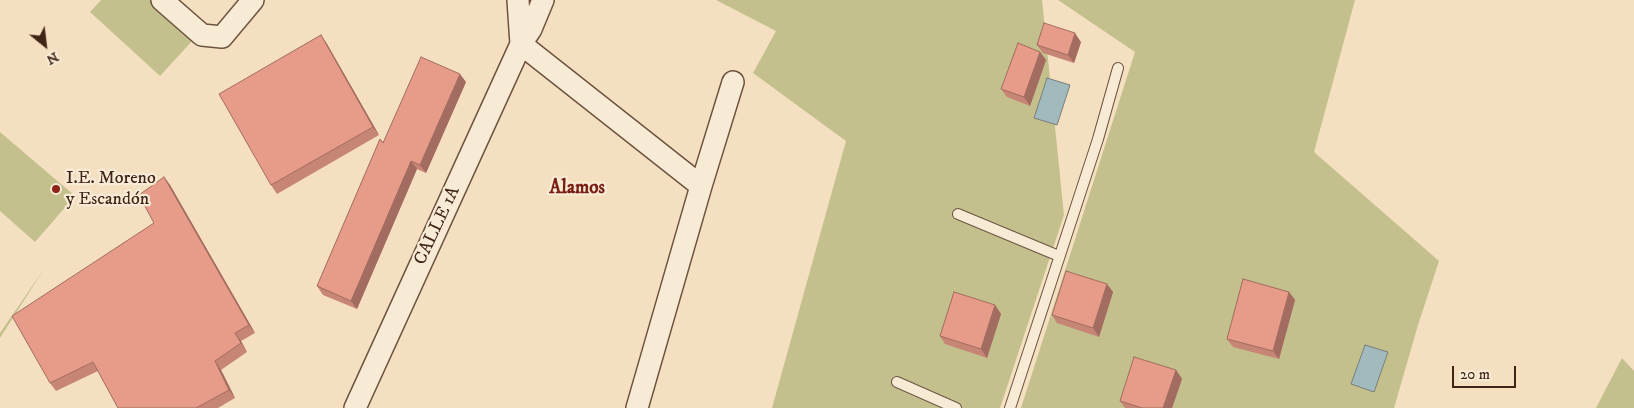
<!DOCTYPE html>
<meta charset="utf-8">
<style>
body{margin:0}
#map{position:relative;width:1634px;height:408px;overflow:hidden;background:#f4e0c0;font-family:"IM FELL DW Pica",serif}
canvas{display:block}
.north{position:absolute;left:20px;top:20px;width:50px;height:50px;-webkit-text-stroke:4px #f8ebd6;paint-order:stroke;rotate:151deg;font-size:14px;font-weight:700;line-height:20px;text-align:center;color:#402415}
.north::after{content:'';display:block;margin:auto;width:18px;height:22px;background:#402415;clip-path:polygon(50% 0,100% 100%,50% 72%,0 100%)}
.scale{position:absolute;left:1452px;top:366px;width:64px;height:22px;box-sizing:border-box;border:2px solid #402415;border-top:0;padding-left:6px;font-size:15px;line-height:18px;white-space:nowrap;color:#402415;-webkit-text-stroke:4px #f8ebd6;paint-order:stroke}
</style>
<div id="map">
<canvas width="1634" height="408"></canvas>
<div class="north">N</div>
<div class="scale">20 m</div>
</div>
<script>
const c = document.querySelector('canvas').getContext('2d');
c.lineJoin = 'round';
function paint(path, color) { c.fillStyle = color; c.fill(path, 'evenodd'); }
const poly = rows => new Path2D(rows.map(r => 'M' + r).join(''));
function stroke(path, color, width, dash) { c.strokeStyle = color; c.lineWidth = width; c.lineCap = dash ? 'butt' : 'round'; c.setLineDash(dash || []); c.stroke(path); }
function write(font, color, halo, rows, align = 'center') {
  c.font = font + ' "IM FELL DW Pica",serif'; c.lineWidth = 4.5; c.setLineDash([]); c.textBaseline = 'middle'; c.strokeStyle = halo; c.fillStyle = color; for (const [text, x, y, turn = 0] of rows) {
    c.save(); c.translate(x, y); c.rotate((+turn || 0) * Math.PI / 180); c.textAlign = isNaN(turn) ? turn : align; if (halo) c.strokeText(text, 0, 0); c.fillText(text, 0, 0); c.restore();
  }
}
const green = poly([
 [101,0,150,0,193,40,160,76,90,12],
 [716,0,1042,0,1064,215,1000,408,772,408,846,141,753,73,776,31],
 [1058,0,1355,0,1314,152,1439,261,1418,325,1394,408,1021,408,1135,52],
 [0,132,75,196,35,242,0,211],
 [44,269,0,338,0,333],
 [1622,358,1634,371,1634,408,1596,408]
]);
const water = poly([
 [1047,78,1070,85,1057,125,1034,118,1047,78],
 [1365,345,1388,352,1374,392,1351,384,1365,345]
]);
const lane = poly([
 [958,214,1059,256],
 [897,382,956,408],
 [1010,408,1098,139,1118,68]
]);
const street = poly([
 [162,0,202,35,222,37,253,0],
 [518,0,521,44],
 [521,44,701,186],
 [355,408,521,44,531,29,543,0],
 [637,408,701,186,733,82]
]);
const wall = poly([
 [321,35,327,44,379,135,277,194,271,185],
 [1081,42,1074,63,1043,53,1037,45],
 [1040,52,1046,60,1030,106,1007,97,1001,89],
 [466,82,426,173,417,169,357,309,323,295,317,286,380,139,383,142],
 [164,177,170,185,255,333,241,341,247,352,221,370,235,398,218,408,118,408,98,371,56,391,50,383,154,223],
 [1107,284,1113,292,1099,337,1057,323,1052,315],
 [1289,292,1295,300,1279,359,1233,347,1227,339],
 [995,305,1001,314,987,358,945,344,940,336],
 [1176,370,1182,379,1172,408,1125,408,1120,401]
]);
const shadedWall = poly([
 [1075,33,1081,42,1074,63,1068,55],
 [321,35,327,44,379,135,373,127],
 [1040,52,1046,60,1030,106,1024,97],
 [460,74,466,82,426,173,420,165],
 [411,161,417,169,357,309,351,301],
 [164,177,170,185,255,333,249,325],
 [1107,284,1113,292,1099,337,1093,328],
 [1289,292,1295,300,1279,359,1273,351],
 [995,305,1001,314,987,358,981,349],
 [235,333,241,341,247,352,241,343],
 [215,361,221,370,235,398,229,390],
 [1176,370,1182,379,1172,408,1163,408]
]);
const building = poly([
 [1044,23,1075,33,1068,55,1037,45,1044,23],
 [321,35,373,127,271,185,219,94,321,35],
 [1018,43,1040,52,1024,97,1001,89,1018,43],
 [421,57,460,74,420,165,411,161,351,301,317,286,380,139,383,143,421,57],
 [164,177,249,325,235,333,241,343,215,361,229,390,196,408,118,408,93,362,50,383,12,316,154,223,139,195,164,177],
 [1066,271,1107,284,1093,328,1052,315,1066,271],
 [1243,279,1289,292,1273,351,1227,339,1243,279],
 [954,292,995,305,981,349,940,336,954,292],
 [1134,357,1176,370,1163,408,1142,408,1120,401,1134,357]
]);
const markers = [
 [56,189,5,"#8f2418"]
];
const poiNames = [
 ["I.E. Moreno",66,179],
 ["y Escandón",66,200]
];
const streetNames = [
 ["CALLE 1A",438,226,-65]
];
const neighbourhoodNames = [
 ["Alamos",577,189]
];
paint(green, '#c3c08d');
paint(water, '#a1babe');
stroke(water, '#7a7e7a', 1);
stroke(lane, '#6d5340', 12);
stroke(street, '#6d5340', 24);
stroke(lane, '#f8ebd6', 10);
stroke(street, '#f8ebd6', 21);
paint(wall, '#c78576');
paint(shadedWall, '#a26c60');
paint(building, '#e79b89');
stroke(building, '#a26c60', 1);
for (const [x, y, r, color] of markers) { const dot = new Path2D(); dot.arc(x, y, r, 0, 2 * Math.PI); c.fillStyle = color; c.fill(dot); stroke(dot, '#f8ebd6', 2); }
write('18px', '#402415', '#f8ebd6', poiNames, 'left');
write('18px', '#402415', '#f8ebd6', streetNames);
write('bold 19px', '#7a1f14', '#f8ebd6', neighbourhoodNames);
</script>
